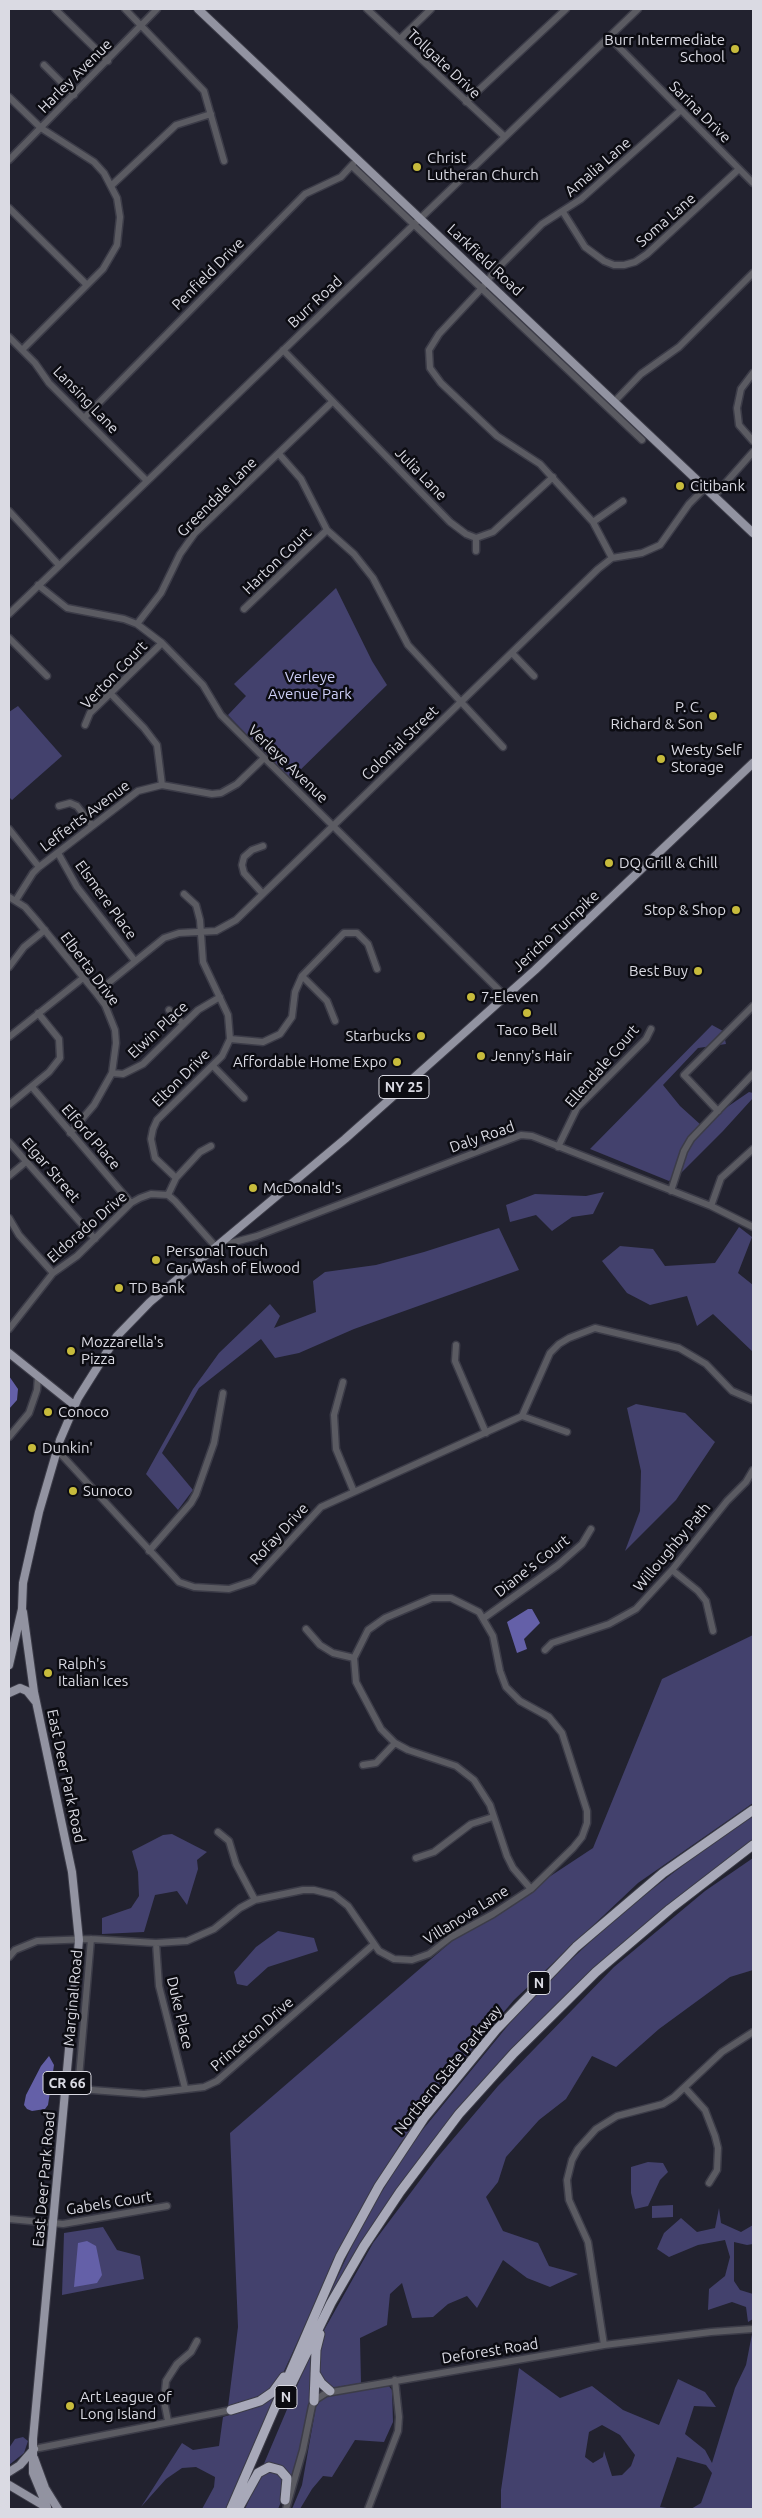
<!DOCTYPE html>
<style>
body{margin:0}
#map{position:relative;width:762px;height:2518px;overflow:hidden;background:#22222f;font-family:Ubuntu,sans-serif}
canvas{display:block}
.frame{position:absolute;inset:0;border:10px solid #dadae3;pointer-events:none}
</style>
<div id="map">
<canvas width="762" height="2518"></canvas>
<div class="frame"></div>
</div>
<script>
const c = document.querySelector('canvas').getContext('2d');
c.lineJoin = 'round';
function paint(path, color) { c.fillStyle = color; c.fill(path, 'evenodd'); }
const poly = rows => new Path2D(rows.map(r => 'M' + r).join(''));
function stroke(path, color, width, dash) { c.strokeStyle = color; c.lineWidth = width; c.lineCap = dash ? 'butt' : 'round'; c.setLineDash(dash || []); c.stroke(path); }
function write(font, color, halo, rows, align = 'center') {
  c.font = font + ' Ubuntu,sans-serif'; c.lineWidth = 5; c.setLineDash([]); c.textBaseline = 'middle'; c.strokeStyle = halo; c.fillStyle = color; for (const [text, x, y, turn = 0] of rows) {
    c.save(); c.translate(x, y); c.rotate((+turn || 0) * Math.PI / 180); c.textAlign = isNaN(turn) ? turn : align; if (halo) c.strokeText(text, 0, 0); c.fillText(text, 0, 0); c.restore();
  }
}
const green = poly([
 [336,588,372,661,387,685,290,780,228,715,246,696,234,684],
 [18,706,62,756,12,800,9,797,9,712],
 [712,1025,723,1031,726,1044,698,1048,663,1085,680,1106,701,1125,749,1092,753,1093,753,1098,723,1131,680,1174,669,1181,590,1149],
 [604,1192,593,1214,572,1217,552,1231,536,1215,510,1222,506,1205,535,1194,586,1196],
 [739,1227,752,1237,738,1273,753,1285,753,1352,713,1314,697,1326,687,1296,650,1305,627,1293,602,1261,620,1246,653,1249,665,1266,715,1263],
 [499,1228,519,1270,354,1329,299,1353,275,1358,261,1339,199,1388,162,1453,193,1490,178,1510,146,1474,193,1389,219,1353,270,1304,280,1316,274,1328,316,1312,313,1281,325,1272,376,1265,424,1252],
 [636,1404,685,1413,715,1442,676,1500,625,1551,640,1511,641,1471,627,1408],
 [753,1635,753,1803,638,1883,514,2000,457,2067,400,2144,337,2256,279,2382,265,2397,228,2407,238,2327,230,2133,452,1941,593,1848,662,1679],
 [753,1816,753,1842,637,1934,461,2108,314,2327,362,2224,411,2144,532,1996,620,1914,726,1832],
 [172,1834,207,1852,197,1860,198,1869,187,1905,177,1891,155,1895,144,1932,102,1934,102,1918,131,1908,139,1896,138,1872,132,1851,163,1835],
 [753,1858,753,1970,730,1977,659,2029,616,2067,592,2056,566,2099,539,2120,506,2157,498,2182,486,2197,503,2231,538,2243,549,2266,578,2274,550,2287,527,2278,503,2260,477,2308,467,2296,448,2304,433,2317,412,2318,402,2283,390,2294,387,2325,360,2338,361,2383,332,2388,320,2379,318,2365,323,2332,373,2243,436,2159,498,2086,614,1967,705,1891],
 [278,1931,314,1938,318,1951,268,1967,247,1986,237,1984,234,1972,256,1947],
 [648,2162,663,2163,668,2172,660,2180,648,2206,635,2209,631,2193,631,2167],
 [673,2205,673,2217,652,2218,652,2206],
 [719,2208,721,2223,741,2232,753,2225,753,2244,747,2245,734,2242,734,2281,740,2290,753,2294,753,2319,748,2322,746,2307,732,2302,708,2310,709,2289,725,2276,730,2257,725,2240,698,2245,669,2257,657,2249,664,2233,681,2218,697,2232,715,2228],
 [103,2227,117,2250,140,2256,144,2279,62,2295,64,2233],
 [752,2334,753,2509,691,2509,701,2503,712,2473,706,2465,677,2457,660,2507,674,2509,501,2509,501,2490,519,2368,560,2398,592,2386,623,2410,659,2425,678,2379,705,2392,716,2407,694,2406,685,2434,705,2450,712,2463,735,2388,746,2365],
 [602,2425,620,2435,635,2455,631,2466,622,2475,612,2476,604,2451,603,2457,593,2463,585,2457,589,2432],
 [313,2348,315,2349,309,2410,292,2482,288,2474,263,2466],
 [388,2385,392,2390,393,2422,384,2442,355,2440,332,2477,323,2476,312,2489,300,2509,292,2509,302,2485,316,2406,320,2400,331,2395],
 [278,2392,229,2509,202,2509,214,2487,215,2477,196,2467,182,2468,166,2479,141,2507,182,2443,193,2450,219,2446,223,2417,258,2406],
 [23,2437,28,2441,24,2453,9,2465,9,2448,15,2439],
 [267,2471,281,2473,286,2490,278,2509,245,2509,259,2477]
]);
const water = poly([
 [9,1376,18,1389,17,1400,9,1409],
 [528,1609,532,1609,540,1623,524,1639,527,1649,517,1653,507,1622],
 [49,2056,54,2065,48,2105,45,2109,32,2111,27,2109,24,2105,26,2095,41,2066],
 [87,2241,96,2246,102,2275,97,2283,74,2287,78,2243]
]);
const minor = poly([
 [55,9,108,61],
 [125,9,204,91,224,161],
 [367,9,505,137],
 [609,37,753,183],
 [400,39,431,9],
 [44,65,74,95],
 [9,97,41,128,94,162,104,173,117,198,120,217,117,245,103,269,22,350],
 [466,102,566,9],
 [9,160,157,9],
 [352,166,642,440],
 [112,185,176,125,211,114],
 [9,208,87,285],
 [563,212,585,247,604,261,614,265,624,265,635,262,647,254,739,169],
 [9,337,35,363,49,383,146,480],
 [283,350,450,522,466,534,476,538,493,532,553,477],
 [753,373,741,389,737,408,739,425,753,441],
 [614,402,641,374,679,347,753,273],
 [84,418,305,194,341,177,353,164],
 [279,454,301,479,327,530,354,554,373,578,408,645,503,747],
 [714,496,753,452],
 [9,511,58,564],
 [593,522,623,501],
 [476,551,476,538],
 [612,558,593,522,540,464,497,436,441,383,430,368,429,350,439,334,482,288,494,272,542,224,581,199,681,110],
 [38,585,67,608,124,619,137,624,162,643,203,685,221,715,229,723,506,997],
 [244,609,327,530],
 [9,614,638,9],
 [137,624,161,593,180,554,195,533,332,402],
 [9,638,47,676],
 [512,653,534,676],
 [110,693,144,728,157,745,162,785],
 [85,725,90,713,162,643],
 [59,806,70,803,77,806,92,825],
 [9,829,39,867],
 [58,853,77,887,135,961],
 [263,894,244,873,242,865,244,857,252,850,263,846],
 [9,897,25,907,38,922,96,993,105,1005,115,1030,116,1043,112,1073,94,1105,70,1133],
 [16,900,33,873,39,867,138,791,162,785,212,794,221,793,237,784,264,758],
 [9,967,24,947,45,930],
 [302,976,327,1001,335,1021],
 [96,993,164,938,179,933,216,931,236,920,598,569,612,558,642,553,660,545,689,504,705,488],
 [169,1010,183,1024],
 [9,1037,83,978],
 [230,1039,263,1042,280,1034,292,1017,295,992,302,976,344,933,357,933,368,944,377,969],
 [213,1066,244,1098],
 [112,1073,123,1074,143,1064,198,1010,220,997],
 [32,1087,131,1203],
 [9,1105,49,1072,60,1058,59,1039,38,1013],
 [718,1111,684,1075,753,1006],
 [9,1142,95,1239],
 [558,1147,577,1108,646,1039,651,1029],
 [9,1176,27,1161],
 [176,1178,155,1158,151,1139,153,1129,157,1120,222,1056,230,1039,228,1015,203,962,200,920,196,905,184,894],
 [671,1191,684,1151,691,1139,753,1074],
 [168,1195,176,1178,200,1152,211,1146],
 [711,1206,721,1178,753,1149],
 [9,1218,19,1235,53,1273],
 [9,1329,53,1273,77,1256,131,1203,140,1198,151,1194,168,1195,175,1201,216,1247,257,1236,521,1135,532,1136,711,1206,753,1227],
 [456,1345,455,1361,486,1433],
 [343,1382,334,1415,336,1449,354,1492],
 [522,1416,567,1432],
 [9,1437,29,1413,37,1390,38,1376],
 [57,1450,179,1582,194,1587,229,1589,253,1581,321,1507,522,1416,550,1353,559,1344,569,1338,595,1328,679,1348,706,1364,732,1391,753,1400],
 [149,1551,191,1503,196,1494,214,1443,223,1393],
 [672,1570,698,1591,706,1601,713,1631],
 [484,1618,558,1565,582,1544,591,1529],
 [306,1629,320,1645,333,1653,354,1658],
 [545,1650,552,1643,609,1624,636,1609,672,1570,727,1501,746,1482,753,1470],
 [363,1765,376,1763,395,1743],
 [218,1832,229,1841,236,1864,255,1900],
 [416,1858,434,1852,471,1824,493,1817],
 [156,1943,159,1986,185,2088],
 [9,1957,15,1950,37,1941,91,1939,156,1943,187,1941,214,1929,240,1908,255,1900,303,1890,314,1890,334,1895,348,1906,379,1951,394,1959,412,1960,429,1954,451,1937,493,1914,531,1889,573,1848,582,1837,587,1823,587,1811,562,1733,549,1717,520,1701,506,1687,500,1671,493,1636,479,1612,451,1598,432,1598,385,1618,368,1630,354,1658,356,1682,381,1729,395,1743,408,1750,456,1766,474,1780,490,1805,507,1856,513,1868,531,1889],
 [66,2088,144,2094,204,2087,217,2081,373,1945],
 [685,2088,705,2110,715,2136,718,2148,717,2170,709,2183],
 [78,2089,91,1939],
 [9,2219,63,2224,167,2206],
 [604,2345,588,2242,569,2200,567,2180,572,2160,578,2149,596,2129,617,2116,663,2104,674,2097,722,2052,753,2032],
 [168,2421,164,2401,166,2381,177,2364,191,2352,197,2341],
 [34,2449,231,2410],
 [286,2509,303,2450,312,2406,315,2400,326,2393,604,2345,711,2332,753,2329],
 [368,2509,398,2431,399,2417,395,2380]
]);
const major = poly([
 [198,9,753,533],
 [9,1353,74,1405],
 [23,1612,34,1692,72,1872,79,1940,33,2439,33,2473,47,2507],
 [9,1665,22,1609,23,1583,39,1512,60,1440,78,1398,117,1336,150,1302,345,1139,535,970,753,763],
 [9,1693,20,1688,27,1691,35,1701],
 [34,2458,45,2488,58,2509],
 [9,2472,20,2465,34,2449],
 [9,2485,46,2507]
]);
const highway = poly([
 [315,2373,321,2383,330,2391],
 [292,2383,331,2303,364,2246,400,2192,459,2114,514,2053,596,1972,670,1909,753,1845],
 [314,2401,316,2350,320,2334],
 [231,2410,260,2401,273,2392,284,2377],
 [231,2509,340,2257,379,2186,424,2118,496,2030,576,1947,663,1873,753,1810],
 [238,2509,258,2473,269,2467,280,2470,287,2478,285,2500]
]);
const markers = [
 [735,49,5,"#c7bb3c"],
 [417,167,5,"#c7bb3c"],
 [680,486,5,"#c7bb3c"],
 [713,716,5,"#c7bb3c"],
 [661,759,5,"#c7bb3c"],
 [609,863,5,"#c7bb3c"],
 [736,910,5,"#c7bb3c"],
 [698,971,5,"#c7bb3c"],
 [471,997,5,"#c7bb3c"],
 [527,1013,5,"#c7bb3c"],
 [421,1036,5,"#c7bb3c"],
 [481,1056,5,"#c7bb3c"],
 [397,1062,5,"#c7bb3c"],
 [253,1188,5,"#c7bb3c"],
 [156,1260,5,"#c7bb3c"],
 [119,1288,5,"#c7bb3c"],
 [71,1351,5,"#c7bb3c"],
 [48,1412,5,"#c7bb3c"],
 [32,1448,5,"#c7bb3c"],
 [73,1491,5,"#c7bb3c"],
 [48,1673,5,"#c7bb3c"],
 [70,2406,5,"#c7bb3c"]
];
const shields = [
 [404,1087,50],
 [539,1983,22],
 [67,2083,48],
 [286,2397,22]
];
const shieldNames = [
 ["NY 25",404,1087],
 ["N",539,1983],
 ["CR 66",67,2083],
 ["N",286,2397]
];
const poiNames = [
 ["Burr Intermediate",725,40,"right"],
 ["School",725,57,"right"],
 ["Christ",427,158],
 ["Lutheran Church",427,175],
 ["Citibank",690,486],
 ["P. C.",703,707,"right"],
 ["Richard & Son",703,724,"right"],
 ["Westy Self",671,750],
 ["Storage",671,767],
 ["DQ Grill & Chill",619,863],
 ["Stop & Shop",726,910,"right"],
 ["Best Buy",688,971,"right"],
 ["7-Eleven",481,997],
 ["Taco Bell",527,1030,"center"],
 ["Starbucks",411,1036,"right"],
 ["Jenny's Hair",491,1056],
 ["Affordable Home Expo",387,1062,"right"],
 ["McDonald's",263,1188],
 ["Personal Touch",166,1251],
 ["Car Wash of Elwood",166,1268],
 ["TD Bank",129,1288],
 ["Mozzarella's",81,1342],
 ["Pizza",81,1359],
 ["Conoco",58,1412],
 ["Dunkin'",42,1448],
 ["Sunoco",83,1491],
 ["Ralph's",58,1664],
 ["Italian Ices",58,1681],
 ["Art League of",80,2397],
 ["Long Island",80,2414]
];
const streetNames = [
 ["Tollgate Drive",444,64,43],
 ["Harley Avenue",75,76,-45],
 ["Sarina Drive",700,112,45],
 ["Amalia Lane",598,167,-41],
 ["Soma Lane",666,220,-41],
 ["Larkfield Road",485,260,43],
 ["Penfield Drive",208,274,-45],
 ["Burr Road",315,302,-43],
 ["Lansing Lane",86,400,46],
 ["Julia Lane",421,474,46],
 ["Greendale Lane",217,497,-45],
 ["Harton Court",277,561,-44],
 ["Verton Court",114,675,-46],
 ["Colonial Street",400,743,-44],
 ["Verleye Avenue",288,764,44],
 ["Lefferts Avenue",85,816,-37],
 ["Elsmere Place",106,900,54],
 ["Jericho Turnpike",556,931,-43],
 ["Elberta Drive",90,969,53],
 ["Elwin Place",158,1030,-43],
 ["Ellendale Court",602,1066,-49],
 ["Elton Drive",181,1078,-45],
 ["Elford Place",91,1137,49],
 ["Daly Road",482,1137,-19],
 ["Elgar Street",51,1170,49],
 ["Eldorado Drive",87,1227,-41],
 ["Rofay Drive",279,1534,-47],
 ["Willoughby Path",672,1547,-50],
 ["Diane's Court",532,1566,-38],
 ["East Deer Park Road",66,1776,78],
 ["Villanova Lane",466,1915,-32],
 ["Marginal Road",73,1998,-85],
 ["Duke Place",180,2013,77],
 ["Princeton Drive",252,2034,-41],
 ["Northern State Parkway",448,2070,-51],
 ["East Deer Park Road",44,2179,-85],
 ["Gabels Court",109,2203,-9],
 ["Deforest Road",490,2351,-9]
];
const parkNames = [
 ["Verleye",310,677],
 ["Avenue Park",310,694]
];
paint(green, '#43416d');
paint(water, '#6460a8');
stroke(minor, '#3c3c48', 9);
stroke(major, '#3c3c48', 10);
stroke(highway, '#3c3c48', 11);
stroke(minor, '#5b5b62', 6);
stroke(major, '#9293a1', 8);
stroke(highway, '#a8a9b9', 9);
for (const [x, y, r, color] of markers) { const dot = new Path2D(); dot.arc(x, y, r, 0, 2 * Math.PI); c.fillStyle = color; c.fill(dot); stroke(dot, '#0c0c12', 2); }
for (const [x, y, w] of shields) { const box = new Path2D(); box.roundRect(x - w / 2, y - 11.5, w, 23, 4); c.fillStyle = '#0c0c12'; c.fill(box); stroke(box, '#dadae3', 1); }
write('bold 14px', '#dadae3', null, shieldNames);
write('15px', '#dadae3', '#0c0c12', poiNames, 'left');
write('15px', '#dadae3', '#0c0c12', streetNames);
write('15px', '#cfd0f9', '#0c0c12', parkNames);
</script>
